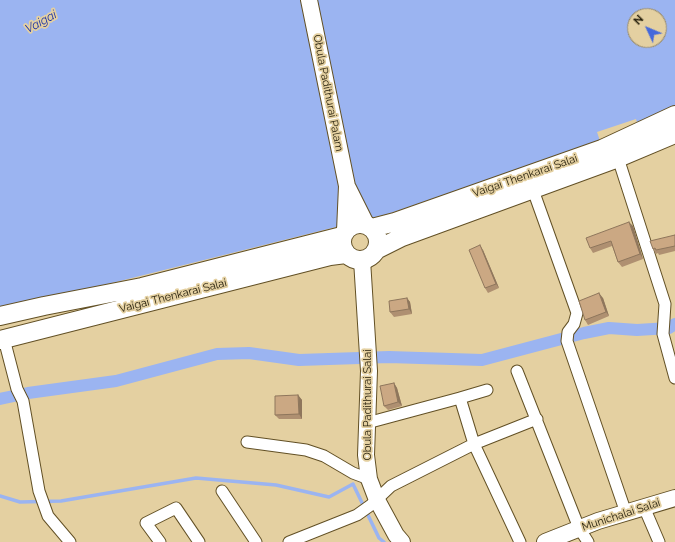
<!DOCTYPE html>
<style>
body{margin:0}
#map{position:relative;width:675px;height:542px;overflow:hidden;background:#e4d0a1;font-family:Raleway,sans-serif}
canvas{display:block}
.north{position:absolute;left:627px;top:8px;width:40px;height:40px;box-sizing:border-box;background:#e4d0a1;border:1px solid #978864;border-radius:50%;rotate:314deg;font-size:11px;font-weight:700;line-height:16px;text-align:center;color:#231c09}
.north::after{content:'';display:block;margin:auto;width:14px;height:18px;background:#4468db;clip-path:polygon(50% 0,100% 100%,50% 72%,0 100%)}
</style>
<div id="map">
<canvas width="675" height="542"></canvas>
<div class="north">N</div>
</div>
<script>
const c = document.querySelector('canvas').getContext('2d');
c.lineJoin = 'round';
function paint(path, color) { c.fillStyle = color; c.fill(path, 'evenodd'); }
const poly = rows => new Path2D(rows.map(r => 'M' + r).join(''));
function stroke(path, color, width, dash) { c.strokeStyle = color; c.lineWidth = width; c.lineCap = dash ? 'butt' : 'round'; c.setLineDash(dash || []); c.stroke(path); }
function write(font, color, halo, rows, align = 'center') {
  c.font = font + ' Raleway,sans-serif'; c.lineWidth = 3.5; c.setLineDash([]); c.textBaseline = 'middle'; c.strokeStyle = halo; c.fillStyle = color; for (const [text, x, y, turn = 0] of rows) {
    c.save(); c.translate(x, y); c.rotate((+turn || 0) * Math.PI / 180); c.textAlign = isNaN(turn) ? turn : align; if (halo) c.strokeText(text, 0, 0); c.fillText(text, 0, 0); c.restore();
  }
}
const water = poly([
 [0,0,675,0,675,107,638,126,636,119,597,132,600,141,388,214,112,283,0,308],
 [635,16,659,16,659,40,635,40]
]);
const stream = poly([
 [0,496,20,502,61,501,196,478,276,485,329,497,353,484,379,538,384,542]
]);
const canal = poly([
 [0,399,28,393,116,381,217,354,249,353,299,360,389,357,482,360,584,333,609,328,637,330,669,328,675,324]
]);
const street = poly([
 [618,158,665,304,663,334,675,378],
 [533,190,577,313,574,324,568,332,567,341,626,513],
 [4,339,17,389,23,401,39,491,48,516,70,542],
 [517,371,579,528,588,542],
 [487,390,460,398,474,444,520,542],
 [367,423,460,398],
 [247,442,306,450,324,456,353,473,369,479],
 [222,491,256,542],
 [644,507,659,542],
 [160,542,146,523,176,508,199,542],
 [289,542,357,515,371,505,391,486,474,444,537,419]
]);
const secondary = poly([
 [309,0,347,186,345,231],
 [348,188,366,224],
 [362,260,369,371,366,455,369,479,377,500,396,535,402,542],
 [545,542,598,521,675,498]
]);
const primary = poly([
 '342 242a18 18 0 1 1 36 0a18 18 0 1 1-36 0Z',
 [372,228,395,222,602,149,675,115],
 [376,250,402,237,618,158,675,134],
 [0,316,44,306,142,287,342,236],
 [0,340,330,256,346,254]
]);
const wall = poly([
 [633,226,643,259,622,267,618,262,612,246,593,253,590,248],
 [675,235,675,251,659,255,658,253,656,254,653,249],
 [483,250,499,288,488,293,485,288],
 [407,298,410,302,412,314,394,317,390,312],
 [603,298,609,316,588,325,585,320],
 [394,383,397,388,402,406,388,410,384,406],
 [298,395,302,400,302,419,279,419,275,415]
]);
const shadedWall = poly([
 [629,222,633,226,643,259,640,254],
 [480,245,483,250,499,288,496,284],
 [599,293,603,298,609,316,606,312],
 [407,298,410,302,412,314,409,309],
 [394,383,397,388,402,406,398,402],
 [298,395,302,400,302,419,299,414]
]);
const building = poly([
 [629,222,640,254,618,262,611,241,590,248,586,238,629,222],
 [675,235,675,246,656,250,655,248,653,249,650,241,675,235],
 [480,245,496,284,485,288,469,250,480,245],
 [599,293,606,312,585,320,579,301,599,293],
 [407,298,409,309,390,312,389,301,407,298],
 [394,383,398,402,384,406,380,386,394,383],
 [298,395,299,414,275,415,275,396,298,395]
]);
const streetNames = [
 ["Obula Padithurai Palam",328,93,79],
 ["Vaigai Thenkarai Salai",525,176,-19],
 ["Vaigai Thenkarai Salai",173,296,-14],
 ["Obula Padithurai Salai",368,405,-90],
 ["Munichalai Salai",621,515,-18]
];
const waterNames = [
 ["Vaigai",41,22,-29]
];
paint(water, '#9bb4f1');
stroke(stream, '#9bb4f1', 3.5);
stroke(canal, '#9bb4f1', 12);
stroke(street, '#625025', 13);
stroke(secondary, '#625025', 18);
stroke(primary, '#625025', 20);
stroke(street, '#fff', 11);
stroke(secondary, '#fff', 16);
stroke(primary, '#fff', 18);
paint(wall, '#af9071');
paint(shadedWall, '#8e765c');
paint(building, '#cba883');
stroke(building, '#8e765c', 1);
write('11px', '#231c09', '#e4d0a1', streetNames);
write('italic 12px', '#1c33a6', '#e4d0a1', waterNames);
</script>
